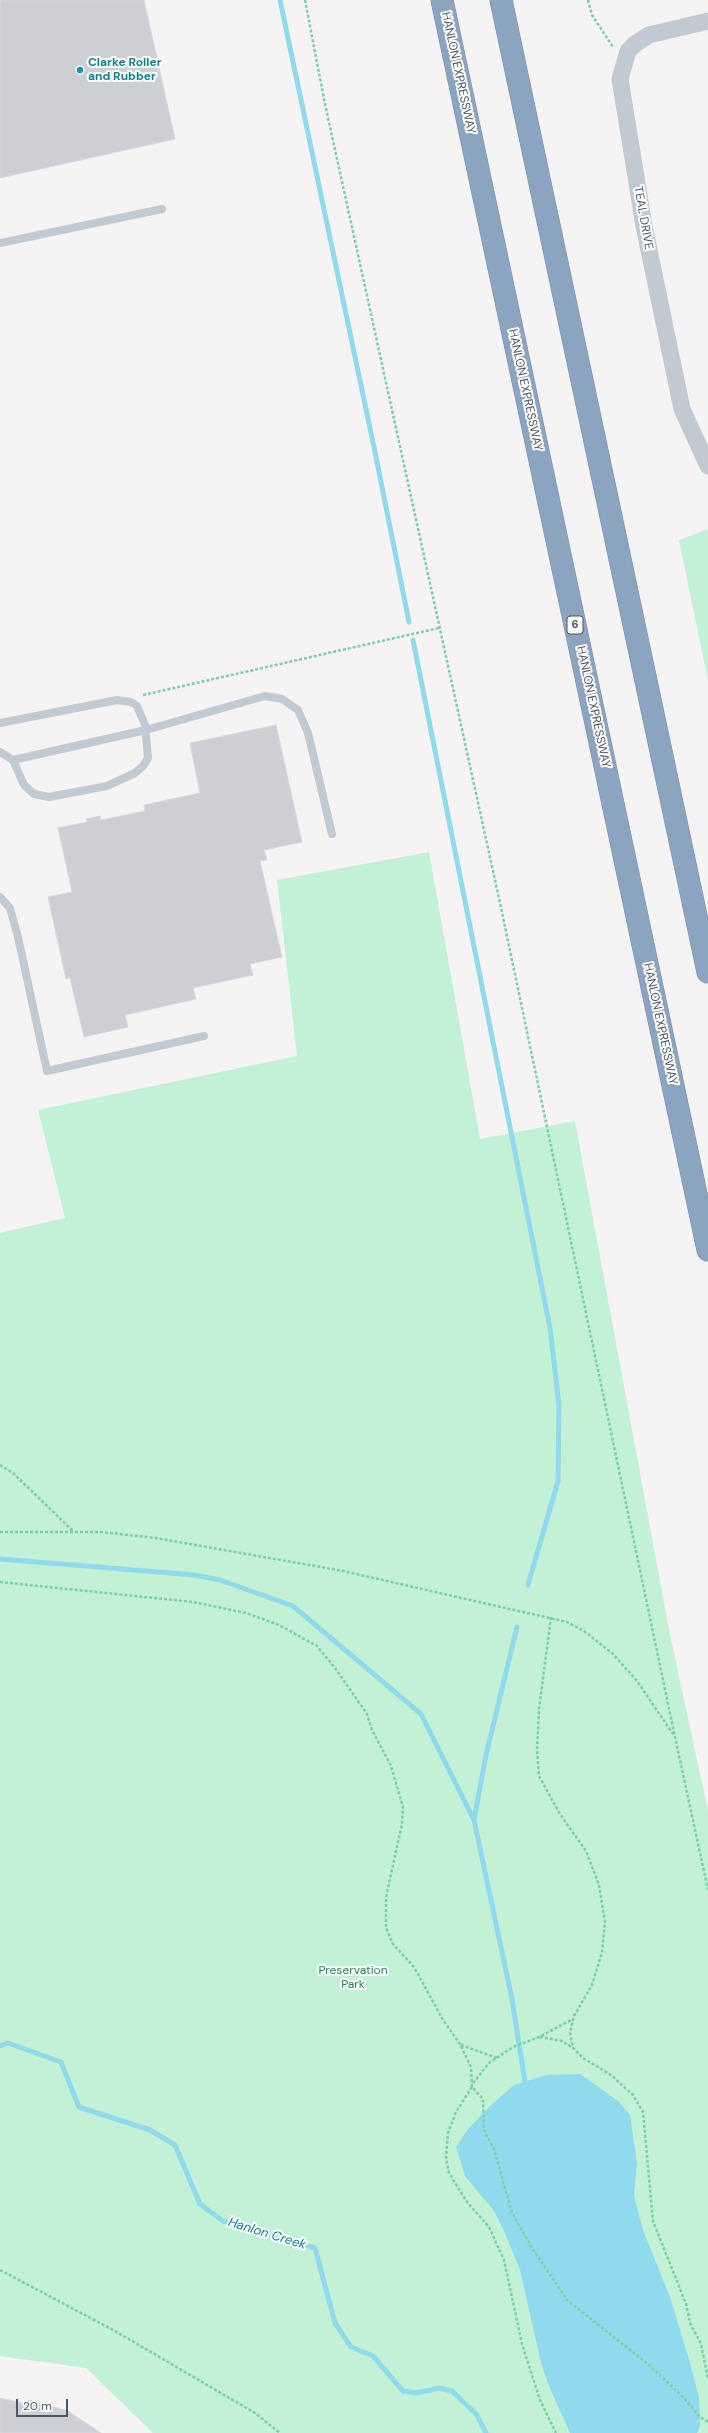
<!DOCTYPE html>
<style>
body{margin:0}
#map{position:relative;width:708px;height:2433px;overflow:hidden;background:#f5f3f3;font-family:"DM Sans",sans-serif}
canvas{display:block}
.scale{position:absolute;left:16px;top:2399px;width:52px;height:18px;box-sizing:border-box;border:2px solid #4a5661;border-top:0;padding-left:5px;font-size:12px;line-height:14px;white-space:nowrap;color:#4a5661;-webkit-text-stroke:3px #fff;paint-order:stroke}
</style>
<div id="map">
<canvas width="708" height="2433"></canvas>
<div class="scale">20 m</div>
</div>
<script>
const c = document.querySelector('canvas').getContext('2d');
c.lineJoin = 'round';
function paint(path, color) { c.fillStyle = color; c.fill(path, 'evenodd'); }
const poly = rows => new Path2D(rows.map(r => 'M' + r).join(''));
function stroke(path, color, width, dash) { c.strokeStyle = color; c.lineWidth = width; c.lineCap = dash ? 'butt' : 'round'; c.setLineDash(dash || []); c.stroke(path); }
function write(font, color, halo, rows, align = 'center') {
  c.font = font + ' "DM Sans",sans-serif'; c.lineWidth = 4; c.setLineDash([]); c.textBaseline = 'middle'; c.strokeStyle = halo; c.fillStyle = color; for (const [text, x, y, turn = 0] of rows) {
    c.save(); c.translate(x, y); c.rotate((+turn || 0) * Math.PI / 180); c.textAlign = isNaN(turn) ? turn : align; if (halo) c.strokeText(text, 0, 0); c.fillText(text, 0, 0); c.restore();
  }
}
const green = poly([
 [708,529,708,681,679,540],
 [429,852,480,1139,575,1121,669,1630,708,1811,708,2433,153,2433,86,2368,0,2356,0,1233,65,1218,38,1110,297,1056,277,880]
]);
const water = poly([
 [580,2074,618,2101,630,2115,637,2163,634,2196,643,2230,670,2297,691,2366,699,2398,700,2426,697,2433,570,2433,549,2386,541,2363,520,2270,505,2233,494,2211,465,2176,456,2147,468,2129,490,2106,514,2085,546,2075]
]);
const stream = poly([
 [280,0,374,447,409,622],
 [413,640,550,1328,559,1405,558,1481,528,1585],
 [0,1559,195,1575,220,1580,293,1606,421,1714,474,1820,512,1999,525,2082],
 [474,1820,486,1755,517,1627],
 [0,2046,8,2043,61,2062,79,2107,150,2130,175,2145,200,2204,223,2221,315,2248,335,2323,351,2347,373,2356,403,2391,417,2393,439,2388,452,2391,477,2415,486,2433]
]);
const building = poly([
 [0,0,144,0,175,139,0,178,0,0],
 [276,725,302,842,264,850,267,860,260,861,282,957,250,964,253,975,193,988,196,999,125,1015,128,1027,84,1037,70,978,66,979,48,897,72,892,58,828,87,822,86,819,100,816,101,820,145,811,144,805,200,793,190,743,276,725],
 [0,2398,27,2404,29,2400,68,2411,101,2433,0,2433,0,2398]
]);
const path = poly([
 [305,0,325,104,500,903,675,1737],
 [588,0,592,15,613,47],
 [143,695,439,628],
 [0,1465,13,1473,74,1532],
 [0,1532,101,1532,156,1538,343,1571,567,1622,584,1631,613,1654,637,1681,675,1737,708,1890],
 [0,1582,193,1602,246,1613,279,1625,317,1646,335,1668,367,1714,372,1730,391,1766,403,1807,402,1824,386,1897,386,1928,393,1944,414,1967,443,2020,460,2044,471,2067,472,2087,483,2099,484,2130,494,2149,512,2213,532,2248,567,2300,649,2365,683,2397,700,2417,708,2422],
 [551,1617,539,1709,537,1750,539,1776,560,1814,586,1851,599,1885,605,1922,602,1952,592,1985,574,2016,570,2033,573,2048,583,2058,611,2075,633,2095,643,2112,653,2221,686,2304,690,2323,701,2344,708,2379],
 [540,2037,562,2041,573,2048],
 [461,2045,497,2058],
 [473,2083,489,2063,513,2047,539,2037,573,2019],
 [472,2087,456,2112,448,2133,446,2157,449,2173,467,2202,489,2227,504,2260,522,2344,540,2400,556,2433],
 [0,2270,115,2331,255,2413,280,2433]
]);
const lane = poly([
 [0,243,162,209],
 [0,723,117,700,131,702,137,706,145,725,148,758,143,766,135,773,107,786,49,797,34,794,24,785,13,760],
 [0,752,13,760,146,730,265,696,282,699,298,710,308,733,332,834],
 [0,897,10,908,18,937,47,1071,204,1036]
]);
const street = poly([
 [708,21,649,35,635,44,628,51,620,79,644,226,682,409,708,466]
]);
const highway = poly([
 [442,0,708,1250],
 [501,0,708,972]
]);
const markers = [
 [80,70,4,"#0f9aa8"]
];
const shields = [
 [575,625,16]
];
const shieldNames = [
 ["6",575,625]
];
const cultureNames = [
 ["Clarke Roller",88,63],
 ["and Rubber",88,77]
];
const streetNames = [
 ["HANLON EXPRESSWAY",458,73,78],
 ["TEAL DRIVE",643,218,80],
 ["HANLON EXPRESSWAY",525,390,78],
 ["HANLON EXPRESSWAY",593,707,78],
 ["HANLON EXPRESSWAY",660,1024,78]
];
const parkNames = [
 ["Preservation",353,1971],
 ["Park",353,1985]
];
const waterNames = [
 ["Hanlon Creek",267,2234,17]
];
paint(green, '#c3f1d5');
paint(water, '#90daee');
stroke(stream, '#90daee', 5);
paint(building, '#cdcfd5');
stroke(building, '#d7d9de', 1);
stroke(highway, '#7690ad', 23);
stroke(path, '#7ad0a6', 2.5, [3, 2]);
stroke(lane, '#c1cad2', 8);
stroke(street, '#c1cad2', 17);
stroke(highway, '#8ba5c1', 22);
for (const [x, y, r, color] of markers) { const dot = new Path2D(); dot.arc(x, y, r, 0, 2 * Math.PI); c.fillStyle = color; c.fill(dot); stroke(dot, '#fff', 1.5); }
for (const [x, y, w] of shields) { const box = new Path2D(); box.roundRect(x - w / 2, y - 9, w, 18, 3); c.fillStyle = '#fff'; c.fill(box); stroke(box, '#4a5661', 1); }
write('bold 11px', '#4a5661', null, shieldNames);
write('bold 12px', '#0d838f', '#fff', cultureNames, 'left');
write('12px', '#4a5661', '#fff', streetNames);
write('12px', '#17864f', '#fff', parkNames);
write('italic 13px', '#0c7c9b', '#fff', waterNames);
</script>
